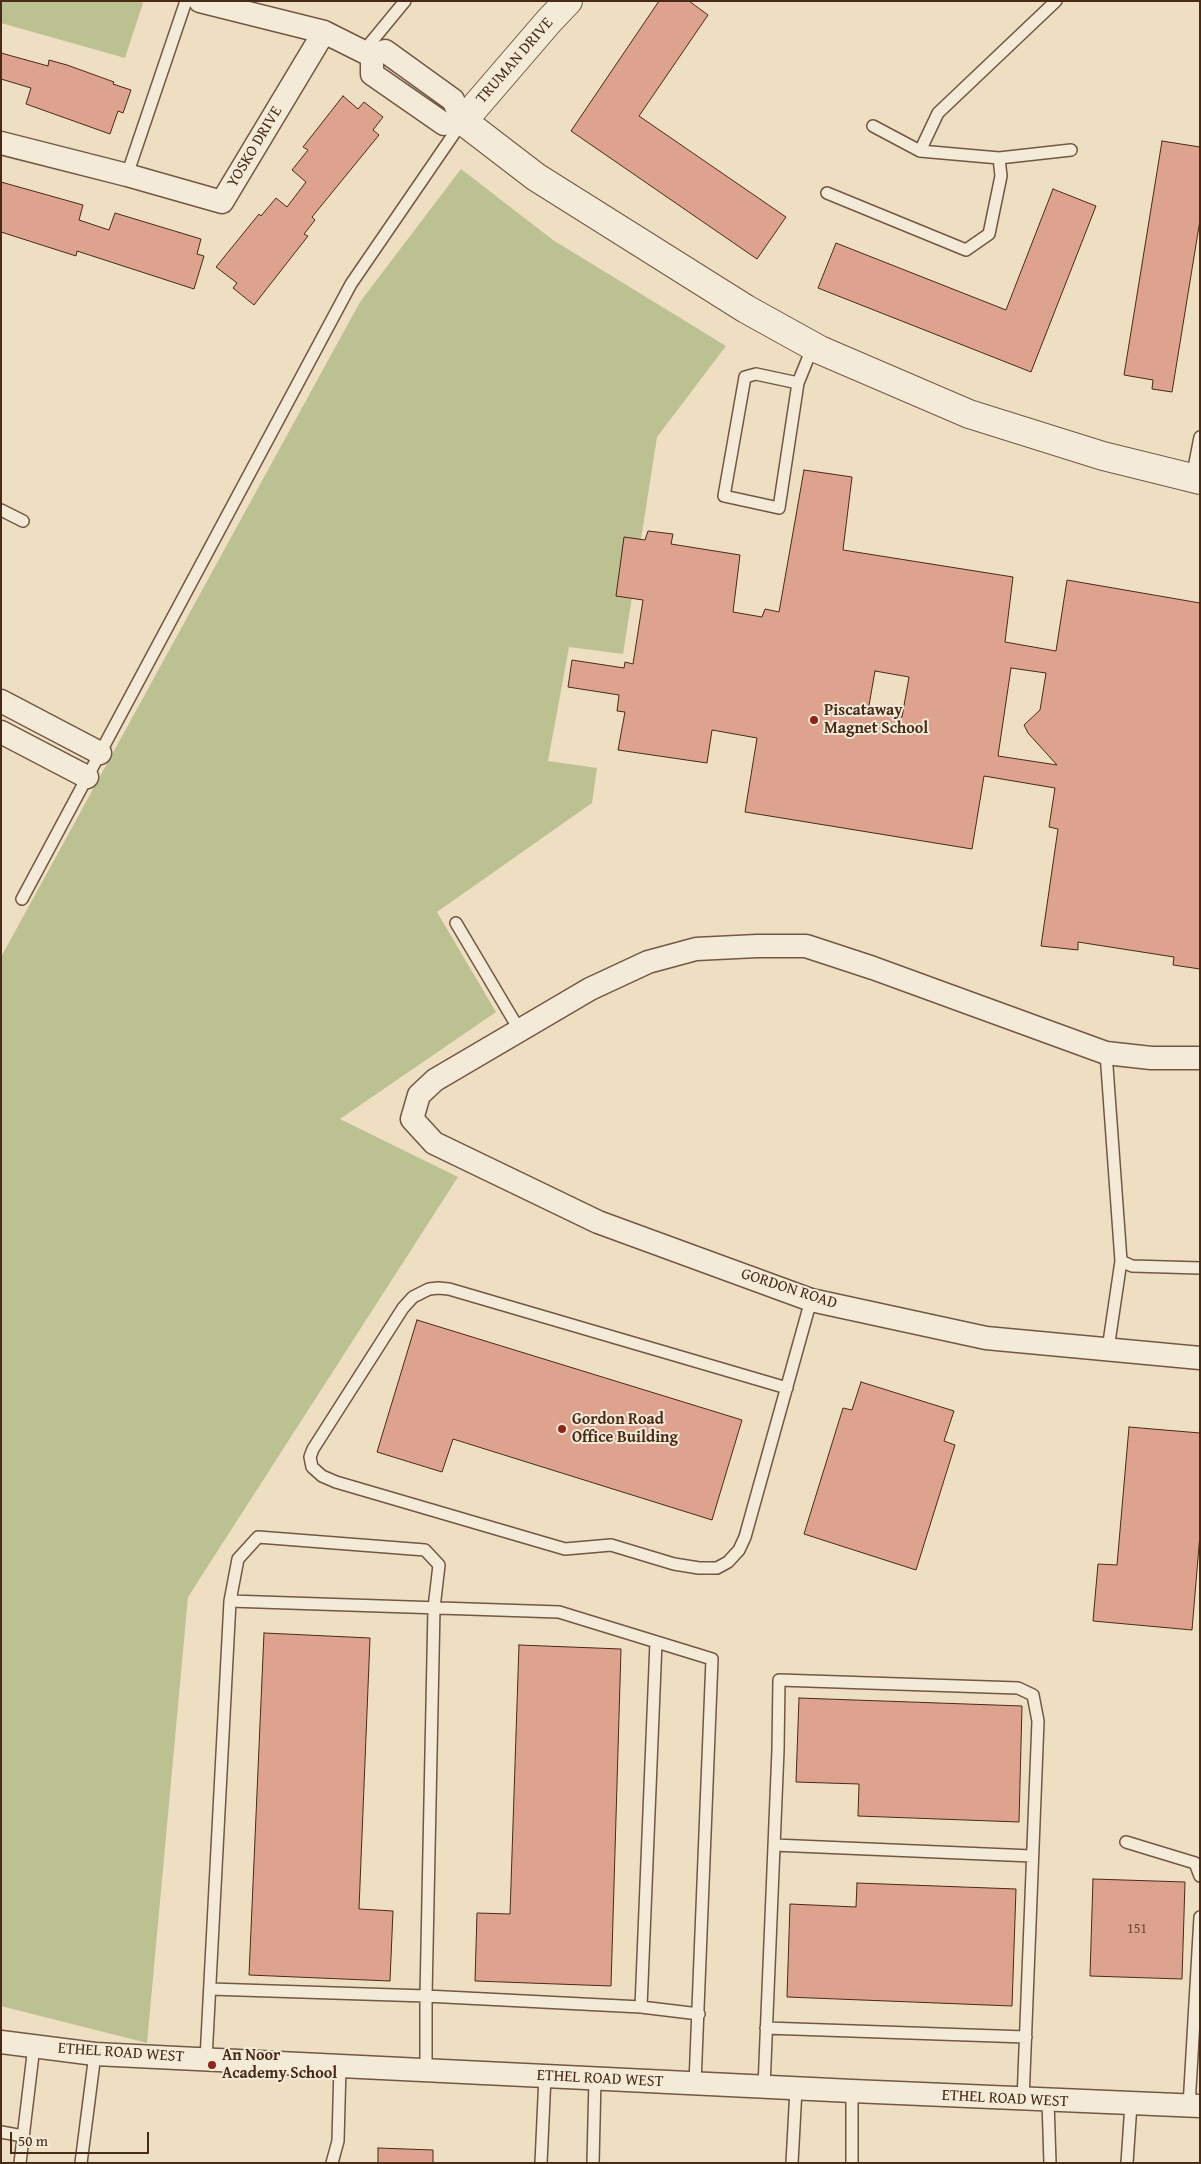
<!DOCTYPE html>
<style>
body{margin:0}
#map{position:relative;width:1201px;height:2164px;overflow:hidden;background:#eedfc3;font-family:"Gentium Book Plus",serif}
canvas{display:block}
.frame{position:absolute;inset:0;border:2px solid #482a17;pointer-events:none}
.scale{position:absolute;left:10px;top:2132px;width:139px;height:22px;box-sizing:border-box;border:2px solid #482a17;border-top:0;padding-left:6px;font-size:15px;line-height:18px;white-space:nowrap;color:#482a17;-webkit-text-stroke:4px #f4ead8;paint-order:stroke}
</style>
<div id="map">
<canvas width="1201" height="2164"></canvas>
<div class="frame"></div>
<div class="scale">50 m</div>
</div>
<script>
const c = document.querySelector('canvas').getContext('2d');
c.lineJoin = 'round';
function paint(path, color) { c.fillStyle = color; c.fill(path, 'evenodd'); }
const poly = rows => new Path2D(rows.map(r => 'M' + r).join(''));
function stroke(path, color, width, dash) { c.strokeStyle = color; c.lineWidth = width; c.lineCap = dash ? 'butt' : 'round'; c.setLineDash(dash || []); c.stroke(path); }
function write(font, color, halo, rows, align = 'center') {
  c.font = font + ' "Gentium Book Plus",serif'; c.lineWidth = 4; c.setLineDash([]); c.textBaseline = 'middle'; c.strokeStyle = halo; c.fillStyle = color; for (const [text, x, y, turn = 0] of rows) {
    c.save(); c.translate(x, y); c.rotate((+turn || 0) * Math.PI / 180); c.textAlign = isNaN(turn) ? turn : align; if (halo) c.strokeText(text, 0, 0); c.fillText(text, 0, 0); c.restore();
  }
}
const green = poly([
 [1,1,138,1,143,3,125,58,1,23],
 [461,169,553,240,726,346,657,437,623,654,569,647,548,761,597,768,592,803,437,912,496,1012,340,1119,458,1177,188,1597,147,2043,1,2006,1,957,360,302]
]);
const building = poly([
 [659,1,689,1,708,15,639,116,786,217,757,259,571,131,659,1],
 [1,53,48,66,49,60,67,65,114,82,113,84,131,90,123,113,118,111,110,134,26,104,31,88,1,79,1,53],
 [343,96,358,109,364,102,383,117,373,130,379,135,312,217,315,220,304,234,308,236,254,305,233,288,237,283,216,267,259,214,261,216,276,198,287,207,306,182,292,170,308,150,303,147,343,96],
 [1162,141,1200,147,1200,220,1172,392,1152,389,1153,380,1124,375,1162,141],
 [1,182,83,205,79,220,109,230,115,213,201,239,197,254,204,256,194,289,77,251,76,256,1,232,1,182],
 [1053,189,1096,206,1031,372,818,288,836,243,1006,310,1053,189],
 [804,470,852,477,843,550,1013,577,1005,642,1056,651,1067,580,1200,603,1200,969,1173,965,1174,957,1078,942,1078,950,1041,946,1058,829,1049,827,1055,788,984,776,972,849,745,812,757,738,712,730,707,763,618,750,625,712,617,711,619,695,568,687,572,660,624,668,625,662,633,664,643,600,616,596,624,537,645,540,648,531,673,534,671,544,740,555,733,612,762,617,765,609,779,612,804,470],
 [1011,668,1046,673,1040,710,1024,725,1028,733,1057,765,998,756,1011,668],
 [875,671,909,677,902,717,868,711,875,671],
 [417,1320,742,1420,712,1520,453,1439,442,1472,377,1452,417,1320],
 [861,1382,954,1411,944,1441,955,1445,916,1570,804,1534,843,1408,852,1410,861,1382],
 [1129,1427,1200,1433,1200,1534,1192,1630,1093,1621,1098,1564,1117,1565,1129,1427],
 [264,1633,370,1638,359,1909,393,1911,390,1981,249,1975,264,1633],
 [519,1645,621,1649,611,1986,475,1981,477,1913,510,1914,519,1645],
 [799,1698,1022,1706,1019,1822,858,1816,859,1784,796,1782,799,1698],
 [1093,1879,1185,1882,1182,1979,1090,1976,1093,1879],
 [857,1883,1016,1889,1012,2006,787,1997,790,1904,856,1907,857,1883],
 [378,2148,433,2150,433,2163,378,2163,378,2148]
]);
const service = poly([
 [363,52,405,1],
 [920,151,938,113,1056,1],
 [999,158,1071,150],
 [127,175,186,1],
 [827,193,966,250,989,234,1001,176,999,158,920,151,873,126],
 [798,383,756,374,745,377,724,496,779,508,798,383,813,346],
 [1192,478,1200,437],
 [1,510,23,521],
 [22,899,351,284,462,122],
 [456,923,520,1031],
 [1106,1053,1121,1261,1132,1266,1200,1268],
 [1108,1349,1121,1261],
 [787,1388,449,1289,438,1288,429,1289,413,1297,403,1308,313,1449,310,1457,312,1467,322,1476,336,1482,565,1549,611,1545,674,1564,699,1568,717,1568,728,1562,739,1550,745,1537,811,1300],
 [656,1642,641,2007,699,2014],
 [1126,1842,1195,1863,1200,1876],
 [774,1845,1032,1856],
 [210,1989,426,1996,434,1608,439,1565,425,1550,258,1537,238,1559,230,1601],
 [766,2028,1026,2037],
 [206,2059,230,1601,559,1612,712,1659,695,2083],
 [426,2070,426,1996,641,2007],
 [764,2087,778,1750,779,1680,1018,1688,1033,1695,1038,1721,1023,2100],
 [1048,2101,1050,2163],
 [1189,2106,1200,1917],
 [1,2132,23,2136],
 [20,2163,34,2046],
 [81,2163,95,2054],
 [332,2163,338,2141,340,2066],
 [541,2163,545,2076],
 [593,2163,595,2079],
 [792,2163,796,2089],
 [852,2163,852,2091],
 [1127,2163,1131,2104]
]);
const minor = poly([
 [200,1,324,32,372,56,385,51,453,100,463,121,444,124,372,74,372,56],
 [1,143,127,175,222,202,324,32],
 [1,701,100,753],
 [1,732,87,777],
 [1200,1058,1151,1058,1106,1053,873,968,806,946,757,946,696,949,648,962,590,989,435,1080,419,1095,412,1119,434,1143,598,1222,811,1300,986,1338,1200,1358],
 [1,2042,95,2054,852,2091,1200,2106]
]);
const tertiary = poly([
 [568,1,549,21,463,121,536,177,746,309,820,350,969,414,1103,456,1200,480]
]);
const markers = [
 [814,720,5,"#8f2418"],
 [562,1429,5,"#8f2418"],
 [212,2065,5,"#8f2418"]
];
const numberNames = [
 ["151",1137,1929]
];
const streetNames = [
 ["TRUMAN DRIVE",515,61,-49],
 ["YOSKO DRIVE",255,147,-59],
 ["GORDON ROAD",789,1289,18],
 ["ETHEL ROAD WEST",121,2053,4],
 ["ETHEL ROAD WEST",600,2079,3],
 ["ETHEL ROAD WEST",1005,2099,3]
];
const poiNames = [
 ["Piscataway",824,711],
 ["Magnet School",824,729],
 ["Gordon Road",572,1420],
 ["Office Building",572,1438],
 ["An Noor",222,2056],
 ["Academy School",222,2074]
];
paint(green, '#bcc191');
paint(building, '#dda38e');
stroke(building, '#482a17', 1);
stroke(service, '#725742', 14);
stroke(minor, '#725742', 25);
stroke(tertiary, '#725742', 30);
stroke(service, '#f4ead8', 11);
stroke(minor, '#f4ead8', 22);
stroke(tertiary, '#f4ead8', 28);
for (const [x, y, r, color] of markers) { const dot = new Path2D(); dot.arc(x, y, r, 0, 2 * Math.PI); c.fillStyle = color; c.fill(dot); stroke(dot, '#f4ead8', 2); }
write('14px', '#6d4835', null, numberNames);
write('16px', '#482a17', '#f4ead8', streetNames);
write('bold 16px', '#482a17', '#f4ead8', poiNames, 'left');
</script>
